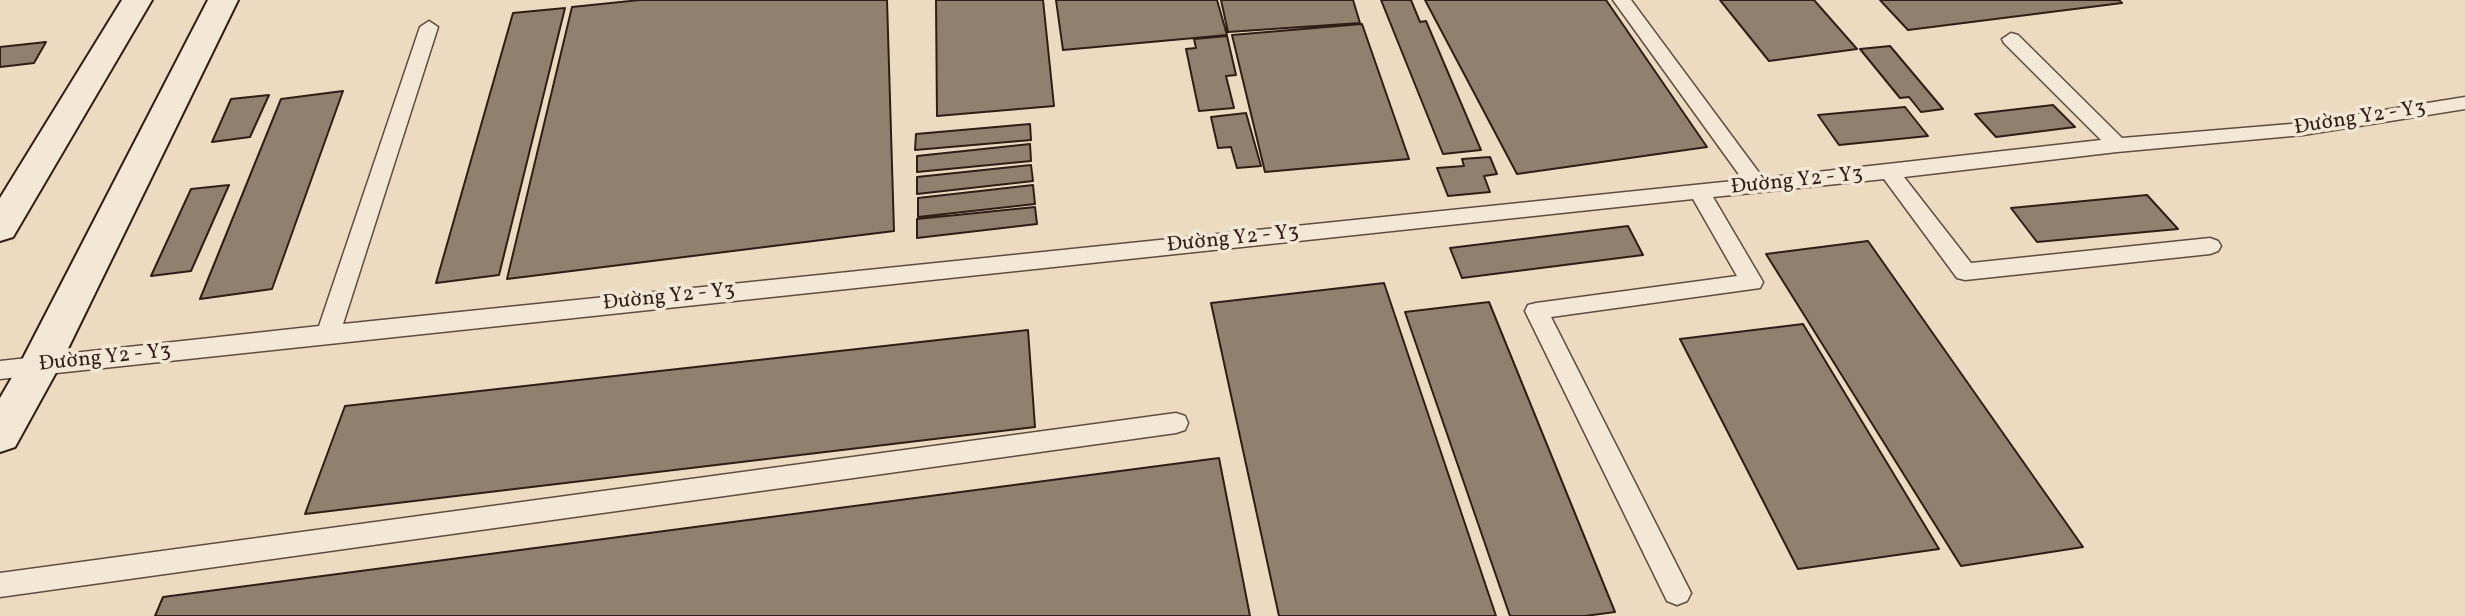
<!DOCTYPE html>
<meta charset="utf-8">
<style>
body{margin:0}
canvas{display:block;background:#ecdbc0}
</style>
<canvas width="2465" height="616"></canvas>
<script>
const c = document.querySelector('canvas').getContext('2d');
c.lineJoin = 'round';
function paint(path, color) { c.fillStyle = color; c.fill(path, 'evenodd'); }
const poly = rows => new Path2D(rows.map(r => 'M' + r).join(''));
function stroke(path, color, width, dash) { c.strokeStyle = color; c.lineWidth = width; c.lineCap = dash ? 'butt' : 'round'; c.setLineDash(dash || []); c.stroke(path); }
function write(font, color, halo, rows, align = 'center') {
  c.font = font + ' Vollkorn,serif'; c.lineWidth = 7; c.setLineDash([]); c.textBaseline = 'middle'; c.strokeStyle = halo; c.fillStyle = color; for (const [text, x, y, turn = 0] of rows) {
    c.save(); c.translate(x, y); c.rotate((+turn || 0) * Math.PI / 180); c.textAlign = isNaN(turn) ? turn : align; if (halo) c.strokeText(text, 0, 0); c.fillText(text, 0, 0); c.restore();
  }
}
const building = poly([
 [640,0,887,0,894,231,507,279,572,7,640,0],
 [936,0,1043,0,1054,106,937,116,936,0],
 [1056,0,1217,0,1227,35,1063,50,1056,0],
 [1221,0,1353,0,1360,23,1228,32,1221,0],
 [1381,0,1411,0,1420,22,1426,21,1481,150,1443,154,1381,0],
 [1425,0,1606,0,1707,147,1517,174,1425,0],
 [1720,0,1814,0,1857,49,1769,61,1720,0],
 [1880,0,2119,0,2122,3,1908,30,1880,0],
 [565,8,499,275,436,283,513,13,565,8],
 [1362,24,1409,159,1265,172,1232,35,1362,24],
 [1227,36,1236,75,1226,76,1234,108,1199,111,1186,49,1196,48,1194,39,1227,36],
 [46,42,34,63,0,67,0,47,46,42],
 [1890,46,1943,109,1921,112,1909,97,1900,98,1860,49,1890,46],
 [343,91,272,289,200,299,281,99,343,91],
 [269,95,250,137,212,142,231,99,269,95],
 [2053,105,2075,127,1996,137,1975,114,2053,105],
 [1905,107,1928,136,1839,145,1818,115,1905,107],
 [1246,113,1261,166,1237,168,1231,147,1218,148,1211,117,1246,113],
 [1030,124,1031,140,915,150,916,134,1030,124],
 [1030,144,1031,161,917,172,917,156,1030,144],
 [1490,157,1497,174,1484,176,1490,192,1448,196,1437,168,1464,166,1462,159,1490,157],
 [1031,165,1033,181,917,194,917,177,1031,165],
 [229,185,191,271,151,276,191,189,229,185],
 [1033,185,1035,204,918,217,918,198,1033,185],
 [2147,195,2178,229,2037,242,2011,208,2147,195],
 [1035,207,1037,224,917,238,917,219,1035,207],
 [1628,226,1643,255,1462,278,1450,248,1628,226],
 [1868,241,2083,547,1961,566,1766,254,1868,241],
 [1384,283,1496,616,1279,616,1211,303,1384,283],
 [1489,302,1615,612,1585,616,1510,616,1405,312,1489,302],
 [1803,324,1939,549,1798,569,1680,339,1803,324],
 [1028,330,1035,427,305,514,345,406,1028,330],
 [1219,458,1250,616,155,616,163,597,1219,458]
]);
const lane = poly([
 [1613,0,1631,0,1763,178,2101,140,2004,43,2002,39,2011,33,2018,35,2122,138,2303,123,2465,97,2465,109,2303,135,2117,152,1904,177,1971,263,2210,238,2218,241,2221,246,2218,251,2210,254,1965,280,1957,278,1884,179,1713,197,1763,282,1760,288,1551,317,1691,593,1687,601,1677,605,1667,601,1525,311,1528,305,1536,303,1737,276,1693,199,0,379,0,361,319,326,420,27,429,21,438,27,343,324,1743,180,1613,0],
 [1176,413,1185,416,1188,423,1185,430,1176,433,0,597,0,573,1176,413]
]);
const secondary = poly([
 [122,0,152,0,13,237,0,241,0,198,122,0],
 [208,0,238,0,59,367,15,447,0,452,0,398,22,360,208,0]
]);
const streetNames = [
 ["Đường Y2 - Y3",2360,119,-9],
 ["Đường Y2 - Y3",1797,182,-6],
 ["Đường Y2 - Y3",1233,240,-6],
 ["Đường Y2 - Y3",669,298,-6],
 ["Đường Y2 - Y3",105,359,-6]
];
paint(building, '#92806e');
stroke(building, '#311d15', 2);
stroke(lane, '#604c40', 3);
stroke(secondary, '#311d15', 4);
paint(lane, '#f3e8d6');
paint(secondary, '#f3e8d6');
write('21px', '#311d15', '#f3e8d6', streetNames);
</script>
